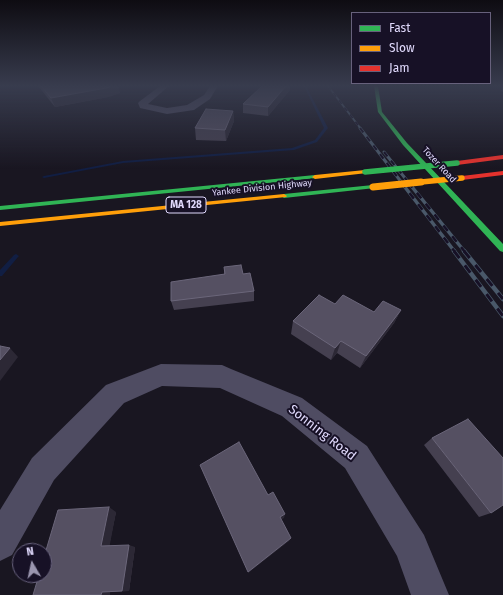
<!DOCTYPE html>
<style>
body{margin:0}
#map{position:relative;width:503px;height:595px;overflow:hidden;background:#191621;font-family:"Fira Sans",sans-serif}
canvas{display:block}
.legend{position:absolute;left:351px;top:12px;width:140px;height:72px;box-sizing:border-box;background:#171126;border:1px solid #67617c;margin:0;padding:5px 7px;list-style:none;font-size:12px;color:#e0d9fc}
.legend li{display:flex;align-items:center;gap:8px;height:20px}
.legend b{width:20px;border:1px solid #67617c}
.north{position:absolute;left:12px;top:543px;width:40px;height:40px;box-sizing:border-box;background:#171126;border:1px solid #67617c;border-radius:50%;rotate:351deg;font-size:11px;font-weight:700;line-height:16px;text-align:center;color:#e0d9fc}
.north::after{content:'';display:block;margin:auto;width:14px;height:18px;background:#9a95af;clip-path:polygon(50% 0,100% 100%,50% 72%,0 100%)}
</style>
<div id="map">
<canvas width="503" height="595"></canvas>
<ul class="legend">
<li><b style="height:5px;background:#30b455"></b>Fast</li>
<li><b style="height:5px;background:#ff9f0a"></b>Slow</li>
<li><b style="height:5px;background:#e5322d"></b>Jam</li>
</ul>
<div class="north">N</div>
</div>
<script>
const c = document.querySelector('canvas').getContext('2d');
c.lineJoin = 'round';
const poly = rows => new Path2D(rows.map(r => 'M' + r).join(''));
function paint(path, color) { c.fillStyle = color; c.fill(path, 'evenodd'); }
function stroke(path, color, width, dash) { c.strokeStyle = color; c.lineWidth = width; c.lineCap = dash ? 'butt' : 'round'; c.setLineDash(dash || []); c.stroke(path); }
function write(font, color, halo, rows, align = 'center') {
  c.font = font + ' "Fira Sans",sans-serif'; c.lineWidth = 4; c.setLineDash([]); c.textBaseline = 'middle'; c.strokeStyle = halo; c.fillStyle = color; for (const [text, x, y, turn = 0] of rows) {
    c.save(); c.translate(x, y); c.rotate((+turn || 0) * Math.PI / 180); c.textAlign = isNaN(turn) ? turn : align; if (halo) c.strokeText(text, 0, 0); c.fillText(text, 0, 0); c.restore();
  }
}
const stream = poly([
 [304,86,306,86,328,128,317,142,294,150,123,163,44,178,42,177,44,176,123,161,292,148,315,140,324,128,304,86],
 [16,254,19,256,18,257,2,276,0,276,0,270,14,255,16,254]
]);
const street = poly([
 [160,86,169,86,148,104,167,108,187,105,204,95,210,86,218,86,210,99,194,110,167,114,140,108,138,103,140,101,160,86],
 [161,364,222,365,231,369,302,398,367,446,424,535,449,595,411,595,397,556,345,468,282,416,220,388,162,386,124,403,54,480,12,555,0,561,0,510,32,458,106,385,161,364]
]);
const fast = poly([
 [374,86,378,86,382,112,407,143,503,244,503,252,500,251,403,145,378,112,374,86],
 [315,175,317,176,317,178,0,210,0,206,315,175],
 [373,185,375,186,375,188,284,198,281,196,284,194,373,185]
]);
const slow = poly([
 [365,170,368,172,367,173,315,179,312,177,315,175,365,170],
 [284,194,287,196,286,197,0,226,0,222,284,194]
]);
const jam = poly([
 [503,155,503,159,457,165,454,163,457,161,503,155],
 [503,171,503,175,462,180,459,178,462,176,503,171]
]);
const railFar3 = poly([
 [328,86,361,129]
]);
const railFar2 = poly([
 [360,128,402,183],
 [384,152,409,183]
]);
const railFar1 = poly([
 [401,182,455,252],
 [408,182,465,252]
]);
const rail = poly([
 [454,251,503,316],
 [464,251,503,299]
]);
const fastBridge = poly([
 [365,172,457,163]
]);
const slowBridgeFar1 = poly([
 [411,183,462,178]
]);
const slowBridge = poly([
 [373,187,421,182]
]);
const wall = poly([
 [38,86,118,86,120,93,108,97,55,107],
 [503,86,503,92,501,91],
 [290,90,268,116,243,113,243,104],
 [233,111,234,121,226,141,196,140,195,128],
 [224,267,243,274,254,291,254,301,174,310,171,301,224,274],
 [335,304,374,312,401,310,394,323,360,368,337,353,331,360,291,334,293,321],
 [432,438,491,513,479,517,424,445],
 [116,512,109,546,135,547,129,591,33,595]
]);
const shadedWall = poly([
 [112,86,118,86,120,93,108,97,55,107,51,98],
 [286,86,290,86,290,90,268,116,268,107],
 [233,111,234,121,226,141,225,130],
 [401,310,394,323,360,368,366,356],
 [341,341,337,353,331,360,335,348],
 [10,348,18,357,0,381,0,360],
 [109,507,116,512,109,549,101,546],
 [285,514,284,518,279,521,280,517],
 [291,538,289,541,248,573,248,572],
 [129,545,135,547,129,591,122,591],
 [102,592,110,592,110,595,101,595]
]);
const building = poly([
 [41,86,112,86,106,88,51,98,41,86],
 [262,86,286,86,268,107,243,104,262,86],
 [206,109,233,111,225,130,195,128,206,109],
 [241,265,243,274,250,273,254,291,171,301,171,282,225,274,224,267,241,265],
 [319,295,335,304,343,295,374,312,383,301,401,310,366,356,341,341,335,348,293,321,319,295],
 [0,346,10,348,0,360,0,346],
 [468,419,503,458,503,505,491,513,432,438,468,419],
 [239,442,268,495,273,492,285,514,280,517,291,538,248,572,200,465,239,442],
 [109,507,101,546,129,545,122,591,102,592,101,595,33,595,39,575,44,575,44,557,58,510,109,507]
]);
const farStreetnames = [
 ["Tozer Road",439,165,47],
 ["Yankee Division Highway",262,188,-6]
];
const shields = [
 [186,205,40]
];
const shieldNames = [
 ["MA 128",186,205]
];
const nearStreetnames = [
 ["Sonning Road",322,433,38]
];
paint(stream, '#111e43');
paint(street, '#4f4c62');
paint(fast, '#30b455');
paint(slow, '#ff9f0a');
paint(jam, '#e5322d');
stroke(railFar3, '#495869', 2);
stroke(railFar2, '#495869', 3);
stroke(railFar1, '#495869', 3.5);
stroke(rail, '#495869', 4.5);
stroke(railFar3, '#171126', 1.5, [4.5]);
stroke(railFar2, '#171126', 2, [5.5]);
stroke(railFar1, '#171126', 2.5, [7]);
stroke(rail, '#171126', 3, [9]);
stroke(fastBridge, '#30b455', 5.5);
stroke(slowBridgeFar1, '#ff9f0a', 5.5);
stroke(slowBridge, '#ff9f0a', 7);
paint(wall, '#454050');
paint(shadedWall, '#2c2835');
paint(building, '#555062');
stroke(building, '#6b667a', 1);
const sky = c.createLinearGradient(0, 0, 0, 169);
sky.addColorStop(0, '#0e0c12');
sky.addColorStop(0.51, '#383c4e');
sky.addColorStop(1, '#383c4e00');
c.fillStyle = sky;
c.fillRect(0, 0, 503, 169);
write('9px', '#e0d9fc', '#171126', farStreetnames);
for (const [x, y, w] of shields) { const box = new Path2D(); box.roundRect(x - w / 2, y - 8, w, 16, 3); c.fillStyle = '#171126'; c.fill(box); stroke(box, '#e0d9fc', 1); }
write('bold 10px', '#e0d9fc', null, shieldNames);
write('13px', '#e0d9fc', '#171126', nearStreetnames);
</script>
